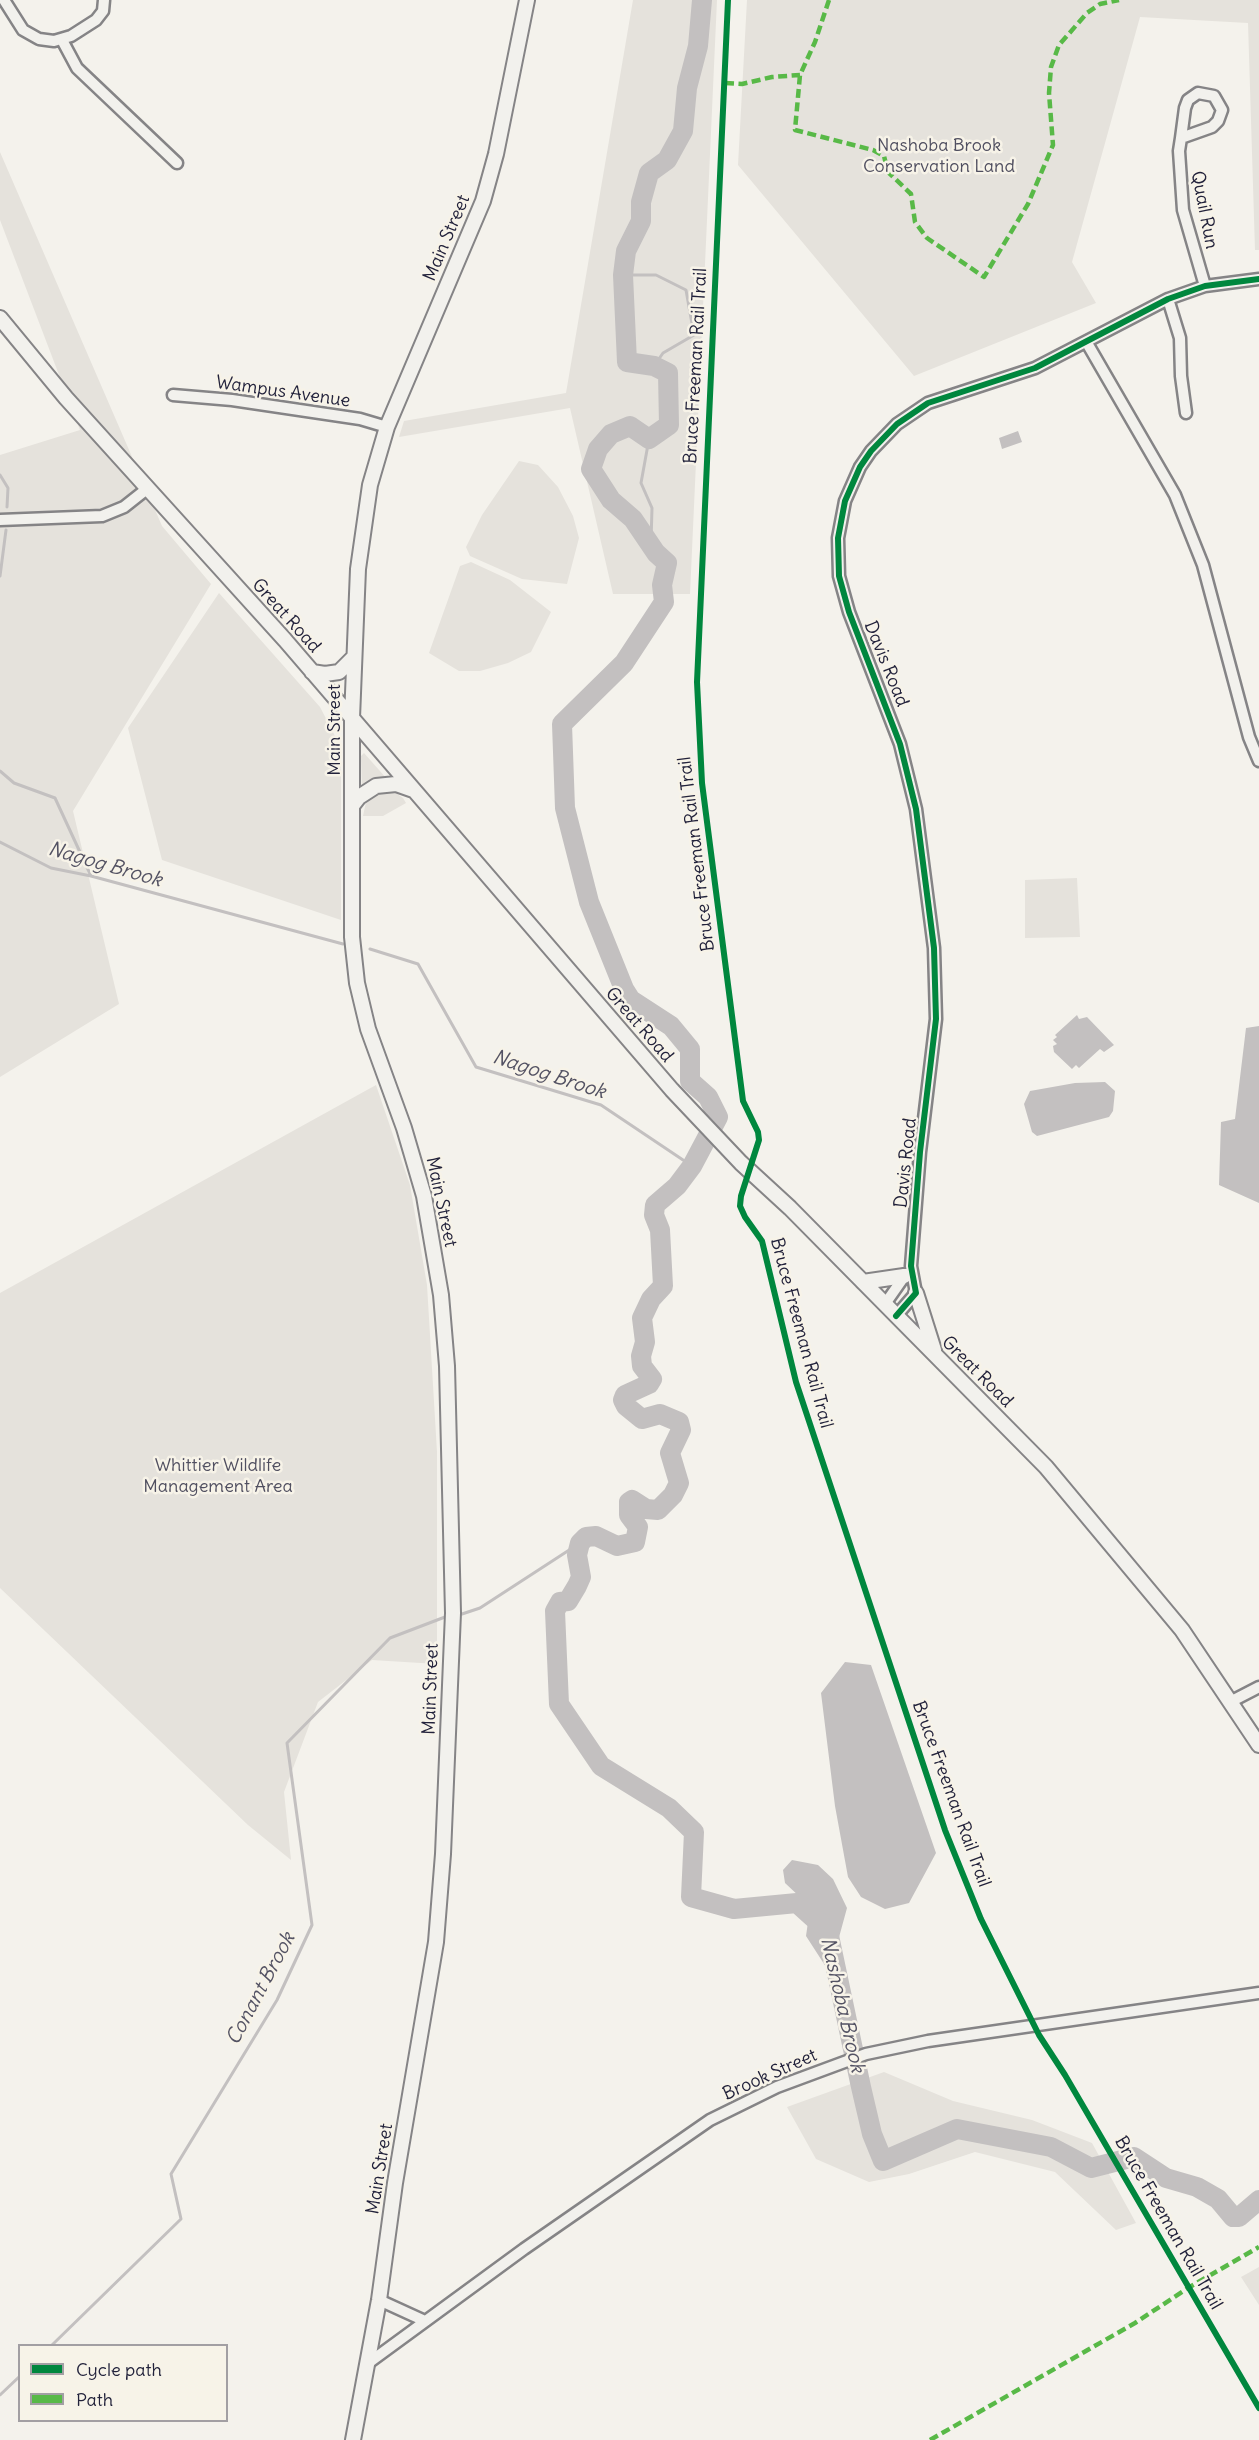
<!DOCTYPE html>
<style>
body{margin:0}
#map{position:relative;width:1259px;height:2440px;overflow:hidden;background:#f4f2ec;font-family:Delius,sans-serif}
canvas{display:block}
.legend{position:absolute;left:18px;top:2344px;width:210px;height:78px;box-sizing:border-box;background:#f7f3e8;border:2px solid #a29fa3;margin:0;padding:8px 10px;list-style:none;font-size:18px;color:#22223b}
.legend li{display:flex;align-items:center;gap:12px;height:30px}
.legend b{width:30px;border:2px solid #a29fa3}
</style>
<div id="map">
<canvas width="1259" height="2440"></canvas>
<ul class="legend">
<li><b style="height:8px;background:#00873e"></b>Cycle path</li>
<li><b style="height:8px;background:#58b947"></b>Path</li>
</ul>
</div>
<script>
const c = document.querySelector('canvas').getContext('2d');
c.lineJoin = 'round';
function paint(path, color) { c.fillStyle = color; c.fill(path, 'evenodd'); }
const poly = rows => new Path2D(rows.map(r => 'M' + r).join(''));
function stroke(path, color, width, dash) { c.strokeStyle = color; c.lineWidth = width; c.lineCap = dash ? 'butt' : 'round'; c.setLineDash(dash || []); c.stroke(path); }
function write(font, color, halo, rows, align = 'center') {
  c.font = font + ' Delius,sans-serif'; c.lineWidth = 5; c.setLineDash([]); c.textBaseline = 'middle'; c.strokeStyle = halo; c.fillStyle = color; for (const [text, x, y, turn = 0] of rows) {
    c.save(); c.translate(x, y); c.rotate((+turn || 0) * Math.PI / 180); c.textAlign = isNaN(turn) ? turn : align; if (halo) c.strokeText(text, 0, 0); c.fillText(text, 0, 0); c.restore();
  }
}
const built = poly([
 [633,0,717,0,690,594,613,594,570,408,399,437,404,421,566,393],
 [747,0,1259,0,1259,250,1255,250,1248,23,1140,17,1072,262,1096,303,914,376,738,165],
 [0,152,162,526,211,584,73,811,119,1004,0,1077,0,455,80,430,0,220],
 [519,461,538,465,558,487,573,516,579,538,567,584,522,579,470,556,466,547,482,515],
 [471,562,510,580,551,612,531,652,508,663,480,671,459,671,429,653,460,566],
 [219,593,320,707,335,736,340,753,341,775,341,920,162,860,128,728],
 [364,753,387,779,377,779,362,789,361,756],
 [381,791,393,791,403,798,406,803,383,816,363,816,366,802],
 [1077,878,1080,937,1025,938,1025,880],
 [376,1085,410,1185,427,1285,437,1452,437,1664,372,1660,318,1702,284,1792,291,1860,248,1825,0,1588,0,1293],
 [884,2072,953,2101,1032,2120,1092,2143,1136,2223,1116,2230,1055,2172,975,2152,909,2174,869,2182,816,2159,787,2107],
 [1259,2267,1259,2305,1241,2277]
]);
const water = poly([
 [1018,431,1022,442,1002,449,999,438],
 [1077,1015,1079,1019,1087,1017,1114,1045,1104,1052,1100,1049,1079,1068,1076,1065,1072,1069,1054,1052,1053,1046,1057,1044,1053,1040,1057,1037,1055,1035],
 [1259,1026,1259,1203,1219,1185,1221,1122,1235,1119,1246,1028],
 [1105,1082,1115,1091,1113,1111,1109,1117,1037,1136,1032,1132,1024,1104,1030,1091,1075,1083],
 [845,1662,871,1665,936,1853,909,1903,885,1909,861,1897,848,1877,835,1806,821,1693],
 [792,1860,818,1865,833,1879,847,1908,832,1963,826,1967,806,1936,808,1922,801,1898,785,1883,783,1870]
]);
const stream = poly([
 [623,275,656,275,686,290,694,335,663,353,654,366],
 [649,439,641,483,652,508,651,542],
 [0,475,8,488,7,507],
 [0,576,6,530],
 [0,771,14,783,55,798,91,876],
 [0,842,51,868,91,876,343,944],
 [370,949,418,964,476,1067,601,1105,692,1166],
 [462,1614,480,1608,580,1543],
 [51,2346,181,2219,171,2174,277,2000,312,1925,287,1743,390,1638,445,1617],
 [0,2395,20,2376]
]);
const river = poly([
 [702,0,698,46,687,88,683,131,667,160,649,173,641,202,641,221,626,251,623,275,627,362,654,366,668,373,669,425,649,439,630,426,611,434,598,449,591,469,611,500,633,519,656,553,667,563,662,585,664,602,624,663,562,724,565,808,589,902,624,989,631,1000,671,1026,690,1049,690,1081,708,1097,718,1117,692,1166,677,1186,655,1205,654,1215,660,1230,663,1286,651,1299,642,1318,645,1342,641,1356,642,1366,652,1379,649,1384,625,1395,623,1400,626,1406,642,1419,660,1414,679,1422,681,1430,670,1453,679,1483,673,1495,658,1510,646,1509,632,1500,629,1502,629,1515,638,1527,635,1542,617,1546,596,1536,586,1537,580,1543,577,1555,581,1577,577,1586,568,1601,560,1602,555,1611,559,1704,601,1766,669,1808,694,1832,691,1897,734,1909,797,1903,828,1931,861,2087,872,2134,883,2161,957,2129,1051,2147,1091,2168,1134,2157,1166,2178,1197,2187,1218,2199,1233,2217,1239,2217,1259,2200]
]);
const minor = poly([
 [4,0,23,30,39,39,54,41,71,36,96,20,103,11,104,0],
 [62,40,77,68,177,163],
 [1181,138,1212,127,1218,121,1222,110,1214,96,1198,93,1188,100,1185,108,1181,138,1179,151,1183,210,1205,286],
 [1168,299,1180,338,1181,376,1186,413],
 [1087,343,1175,495,1203,565,1249,737,1259,761],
 [173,395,232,400,360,419,387,427],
 [0,520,102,516,124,507,148,488],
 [885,1304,906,1274],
 [896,1316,916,1293,911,1266,920,1152,936,1019,934,948,916,809,900,744,849,612,839,576,838,538,845,501,860,467,871,451,897,424,928,403,1035,368,1168,299,1205,286,1259,279],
 [1230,1702,1259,1687],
 [379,2300,425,2321],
 [367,2364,524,2249,710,2120,777,2087,866,2054,928,2041,1259,1993]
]);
const major = poly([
 [0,318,66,398,285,640,672,1090,741,1163,790,1208,1046,1467,1182,1630,1259,1745],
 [312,672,325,674,339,672,354,657],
 [352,806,359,797,376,786,396,784,413,790],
 [863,1282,904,1276],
 [916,1293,934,1350],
 [353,2440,379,2300,395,2183,436,1942,443,1854,453,1613,447,1366,441,1295,424,1196,404,1128,368,1029,357,983,352,937,352,718,358,569,370,485,387,427,483,201,496,154,527,0]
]);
const quiet = poly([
 [829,0,815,42,800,75,795,130,873,150,884,156,888,172,911,194,915,222,927,238,984,277,1028,204,1053,145,1049,93,1051,67,1059,45,1087,13,1100,4,1119,0],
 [725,83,742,84,772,77,800,75],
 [930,2440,1135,2323,1188,2288,1259,2247]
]);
const cycleway = poly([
 [728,0,697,682,702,783,743,1101,758,1132,759,1140,741,1196,740,1206,745,1217,762,1241,796,1382,945,1830,981,1919,1039,2035,1065,2075,1259,2408],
 [896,1316,916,1293,911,1266,920,1152,936,1019,934,948,916,809,900,744,849,612,839,576,838,538,845,501,860,467,871,451,897,424,928,403,1035,368,1168,299,1205,286,1259,279]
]);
const parkNames = [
 ["Nashoba Brook",939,146],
 ["Conservation Land",939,167],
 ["Whittier Wildlife",218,1466],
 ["Management Area",218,1487]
];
const streetNames = [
 ["Quail Run",1204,210,79],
 ["Main Street",447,238,-67],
 ["Bruce Freeman Rail Trail",696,366,-87],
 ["Wampus Avenue",283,392,8],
 ["Great Road",286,616,48],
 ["Davis Road",886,664,68],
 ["Main Street",335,730,-90],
 ["Bruce Freeman Rail Trail",697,854,-97],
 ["Great Road",639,1025,49],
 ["Davis Road",906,1163,-84],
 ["Main Street",441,1202,78],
 ["Bruce Freeman Rail Trail",801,1333,75],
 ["Great Road",977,1372,45],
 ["Main Street",431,1689,-88],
 ["Bruce Freeman Rail Trail",951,1794,70],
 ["Brook Street",770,2075,-24],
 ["Main Street",380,2169,-81],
 ["Bruce Freeman Rail Trail",1168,2223,60]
];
const waterNames = [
 ["Nagog Brook",105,865,16],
 ["Nagog Brook",549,1075,18],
 ["Conant Brook",261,1989,-62],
 ["Nashoba Brook",842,2005,77]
];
paint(built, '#e5e2dc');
paint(water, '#c3c0c0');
stroke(stream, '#c3c0c0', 3);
stroke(river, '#c3c0c0', 20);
stroke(minor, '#858486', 15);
stroke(major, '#858486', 18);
stroke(minor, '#f2f1ed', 10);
stroke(major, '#f2f1ed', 14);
stroke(quiet, '#58b947', 4.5, [9, 4.5]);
stroke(cycleway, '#00873e', 6);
write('18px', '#504f60', '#f7f3e8', parkNames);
write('18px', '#22223b', '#f7f3e8', streetNames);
write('italic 20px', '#535263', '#f7f3e8', waterNames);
</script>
